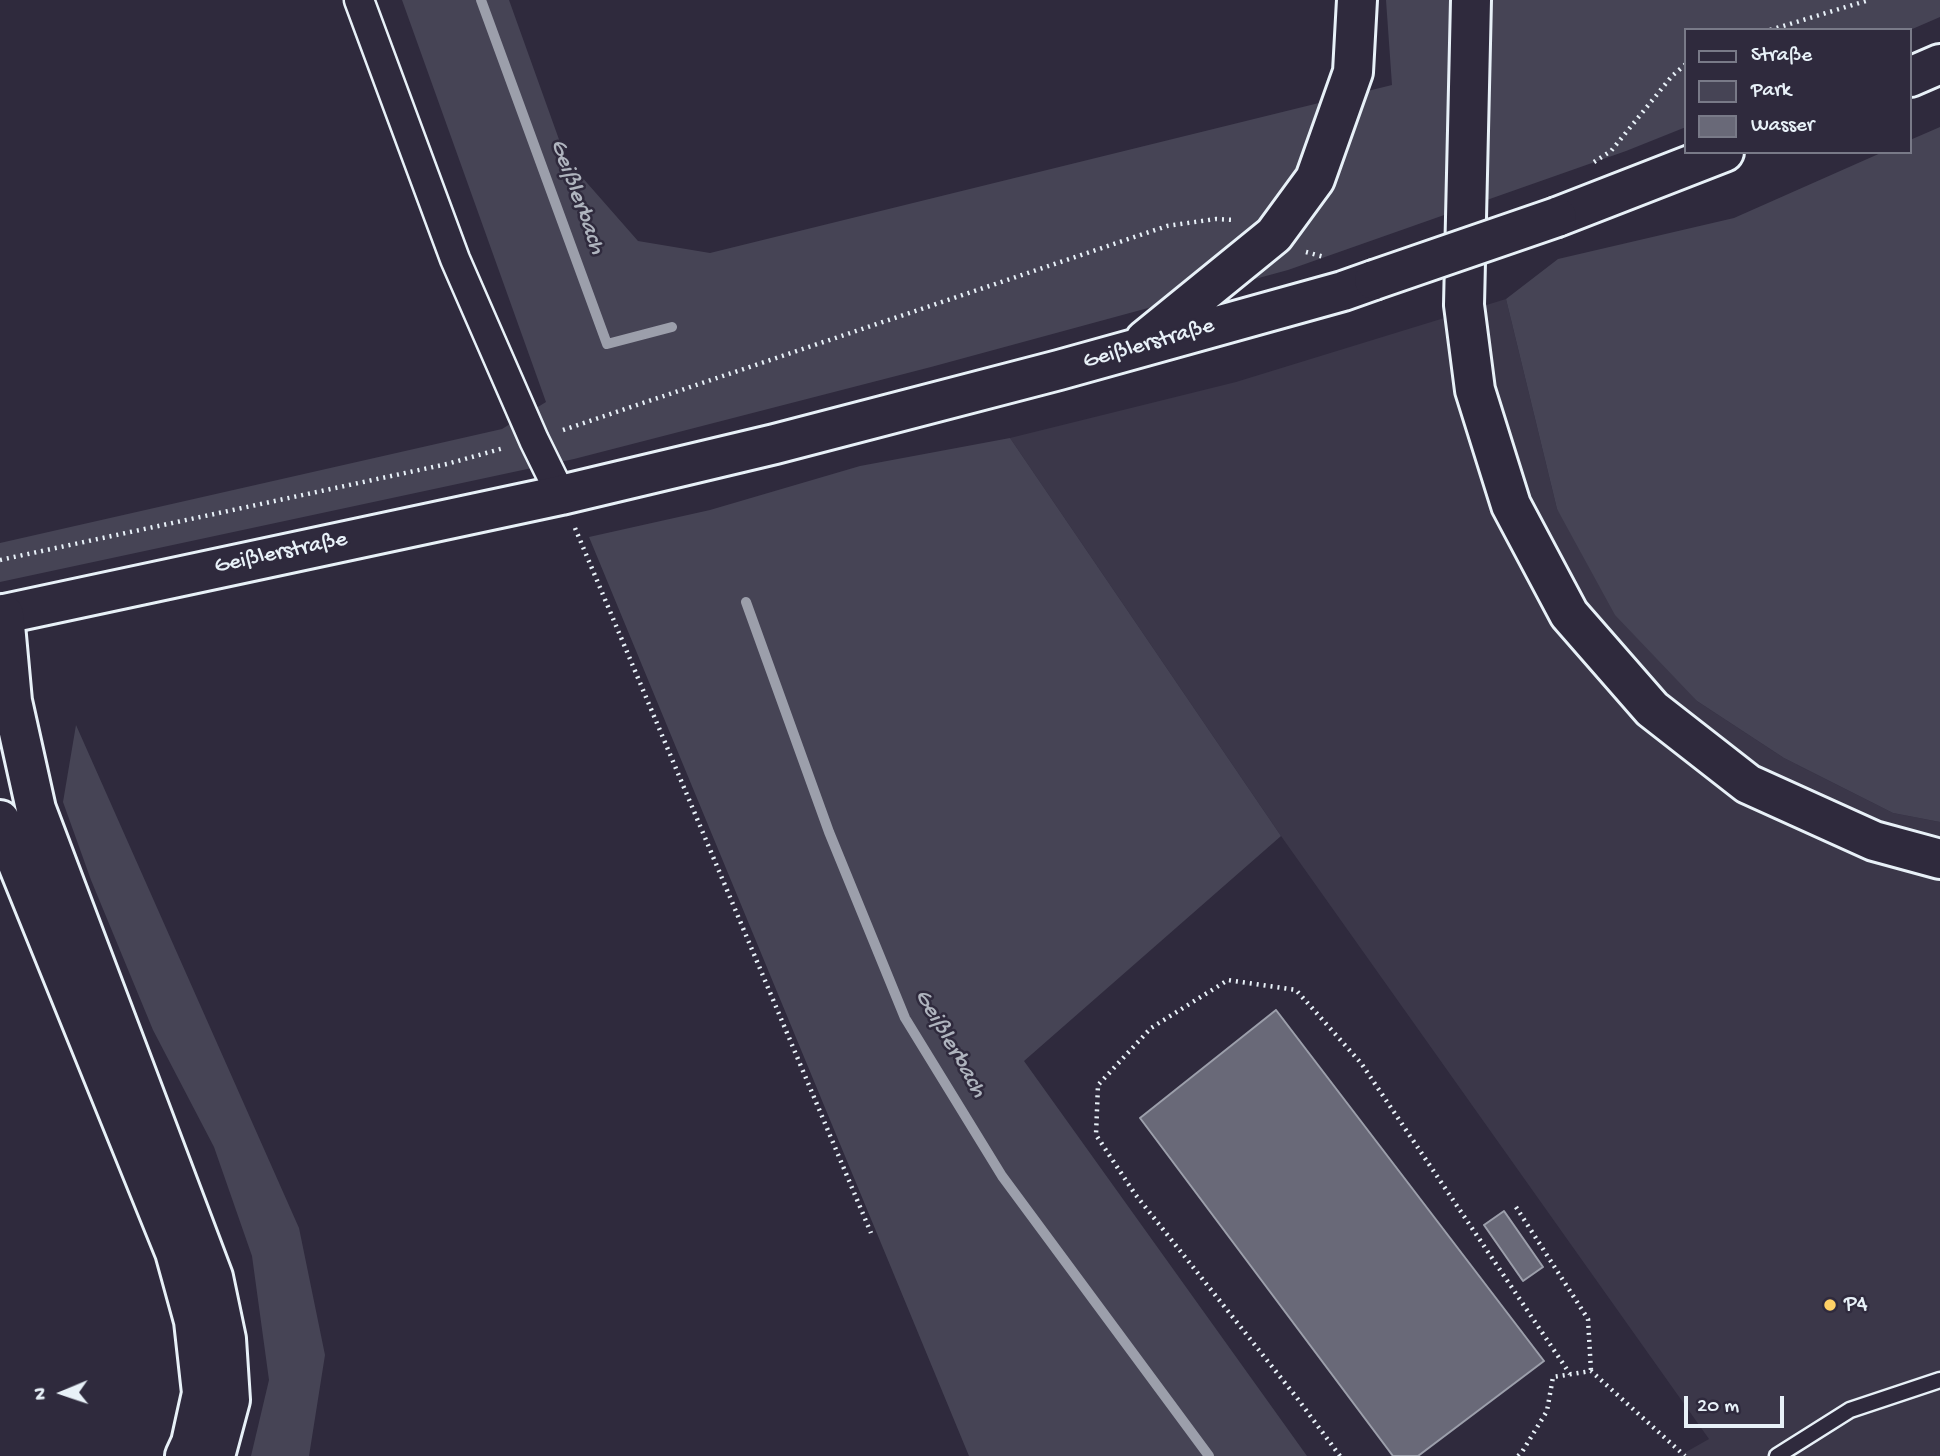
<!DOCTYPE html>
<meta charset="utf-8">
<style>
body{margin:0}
#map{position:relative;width:1940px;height:1456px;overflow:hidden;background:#2f2a3d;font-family:"Gochi Hand",sans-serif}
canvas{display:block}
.legend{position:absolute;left:1684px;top:28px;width:228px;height:126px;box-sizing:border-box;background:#2f2a3d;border:2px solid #797a88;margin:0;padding:9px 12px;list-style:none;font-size:21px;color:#e8f1f8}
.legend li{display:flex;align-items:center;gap:14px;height:35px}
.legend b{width:35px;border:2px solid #797a88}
.north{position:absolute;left:28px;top:1358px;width:70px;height:70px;-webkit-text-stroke:5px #2f2a3d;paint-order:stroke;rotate:268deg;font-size:19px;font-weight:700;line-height:28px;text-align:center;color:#e8f1f8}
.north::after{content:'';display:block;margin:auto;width:24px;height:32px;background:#e8f1f8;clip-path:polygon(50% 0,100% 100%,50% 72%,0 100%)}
.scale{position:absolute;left:1684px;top:1396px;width:100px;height:32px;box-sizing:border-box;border:4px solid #e8f1f8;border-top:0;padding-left:9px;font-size:21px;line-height:24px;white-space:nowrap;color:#e8f1f8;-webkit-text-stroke:5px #2f2a3d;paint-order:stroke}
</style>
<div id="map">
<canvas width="1940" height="1456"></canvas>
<ul class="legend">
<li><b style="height:9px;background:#2f2a3d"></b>Straße</li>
<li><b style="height:19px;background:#464455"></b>Park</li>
<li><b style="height:19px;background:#696978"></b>Wasser</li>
</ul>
<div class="north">N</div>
<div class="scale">20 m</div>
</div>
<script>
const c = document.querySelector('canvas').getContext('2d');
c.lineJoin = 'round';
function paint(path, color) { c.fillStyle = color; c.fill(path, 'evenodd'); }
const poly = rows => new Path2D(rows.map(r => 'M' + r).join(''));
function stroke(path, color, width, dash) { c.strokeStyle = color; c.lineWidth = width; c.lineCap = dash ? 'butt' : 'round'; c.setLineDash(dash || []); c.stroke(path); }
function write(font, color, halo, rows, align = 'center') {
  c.font = font + ' "Gochi Hand",sans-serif'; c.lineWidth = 5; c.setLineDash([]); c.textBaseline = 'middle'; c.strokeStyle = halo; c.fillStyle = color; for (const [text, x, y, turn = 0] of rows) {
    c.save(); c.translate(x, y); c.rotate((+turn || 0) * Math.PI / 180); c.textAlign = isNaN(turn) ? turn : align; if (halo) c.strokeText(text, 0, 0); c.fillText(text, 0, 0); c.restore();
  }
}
const built = poly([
 [1506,299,1557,509,1697,701,1784,758,1893,813,1940,822,1940,1456,1679,1456,1709,1439,1281,836,1010,438,1236,382]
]);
const green = poly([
 [402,0,509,0,566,159,638,241,710,253,1392,85,1386,0,1940,0,1940,17,1910,30,1686,30,1686,127,1626,151,1288,270,931,367,574,459,0,582,0,543,502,429,546,402],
 [1940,127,1940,822,1893,813,1784,758,1697,701,1615,615,1557,509,1506,299,1558,259,1734,218,1883,152,1910,152,1910,140],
 [1010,438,1281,836,1024,1061,1307,1456,969,1456,589,537,710,510,860,466],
 [76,725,299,1228,325,1355,309,1456,251,1456,269,1380,252,1256,214,1147,153,1030,91,880,63,802]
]);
const water = poly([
 [1276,1010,1544,1361,1418,1456,1393,1456,1140,1118,1276,1010],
 [1504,1211,1543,1267,1523,1281,1484,1225,1504,1211]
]);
const stream = poly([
 [481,0,607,344,672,327],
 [746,602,829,832,905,1018,1002,1176,1209,1456]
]);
const path = poly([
 [1770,30,1869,0],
 [1594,162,1611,151,1672,76,1686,64],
 [1306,252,1324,257],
 [563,430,1167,226,1216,219,1234,220],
 [575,528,871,1233],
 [0,560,447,464,504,448],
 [1516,1207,1588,1319,1591,1371],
 [1340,1456,1297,1398,1135,1194,1096,1135,1098,1085,1151,1028,1228,980,1296,990,1361,1063,1570,1374],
 [1518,1456,1522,1452,1547,1411,1553,1377,1591,1371,1685,1456]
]);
const lane = poly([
 [1777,1456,1850,1410,1940,1380]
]);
const street = poly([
 [359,0,455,259,534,440,561,495]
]);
const primary = poly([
 [1471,0,1464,305,1475,390,1511,505,1569,614,1652,709,1748,784,1874,841,1940,859],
 [1910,77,1940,64],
 [1557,217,1724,152],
 [1145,340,1274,235,1315,179,1353,72,1357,0],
 [0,615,561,495,775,444,1059,370,1343,291,1374,280]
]);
const highway = poly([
 [4,614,12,701,36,809,213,1277,226,1339,230,1400,215,1456],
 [0,820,175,1252,194,1321,202,1393,191,1443,185,1456]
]);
const primaryBridge = poly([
 [1374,280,1557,217]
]);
const markers = [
 [1830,1305,7,"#ffd166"]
];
const streetNames = [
 ["Geißlerstraße",1149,345,-16],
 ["Geißlerstraße",281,554,-12]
];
const poiNames = [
 ["P4",1844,1305]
];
const waterNames = [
 ["Geißlerbach",576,197,70],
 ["Geißlerbach",949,1044,60]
];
paint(built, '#3b3749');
paint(green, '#464455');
paint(water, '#696978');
stroke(water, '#9c9fab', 2);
stroke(stream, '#9c9fab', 10);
stroke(lane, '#e8f1f8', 19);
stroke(street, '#e8f1f8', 33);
stroke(primary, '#e8f1f8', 44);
stroke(highway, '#e8f1f8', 44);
stroke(path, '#e8f1f8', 4.5, [2, 5]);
stroke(lane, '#2f2a3d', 14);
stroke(street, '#2f2a3d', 28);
stroke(primary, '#2f2a3d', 38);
stroke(highway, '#2f2a3d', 38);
stroke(primaryBridge, '#e8f1f8', 44, []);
stroke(primaryBridge, '#2f2a3d', 38);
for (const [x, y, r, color] of markers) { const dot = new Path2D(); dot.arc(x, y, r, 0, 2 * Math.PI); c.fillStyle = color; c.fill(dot); stroke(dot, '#2f2a3d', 2.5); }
write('23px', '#e8f1f8', '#2f2a3d', streetNames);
write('23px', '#e8f1f8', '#2f2a3d', poiNames, 'left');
write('italic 24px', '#afb4be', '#2f2a3d', waterNames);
</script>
